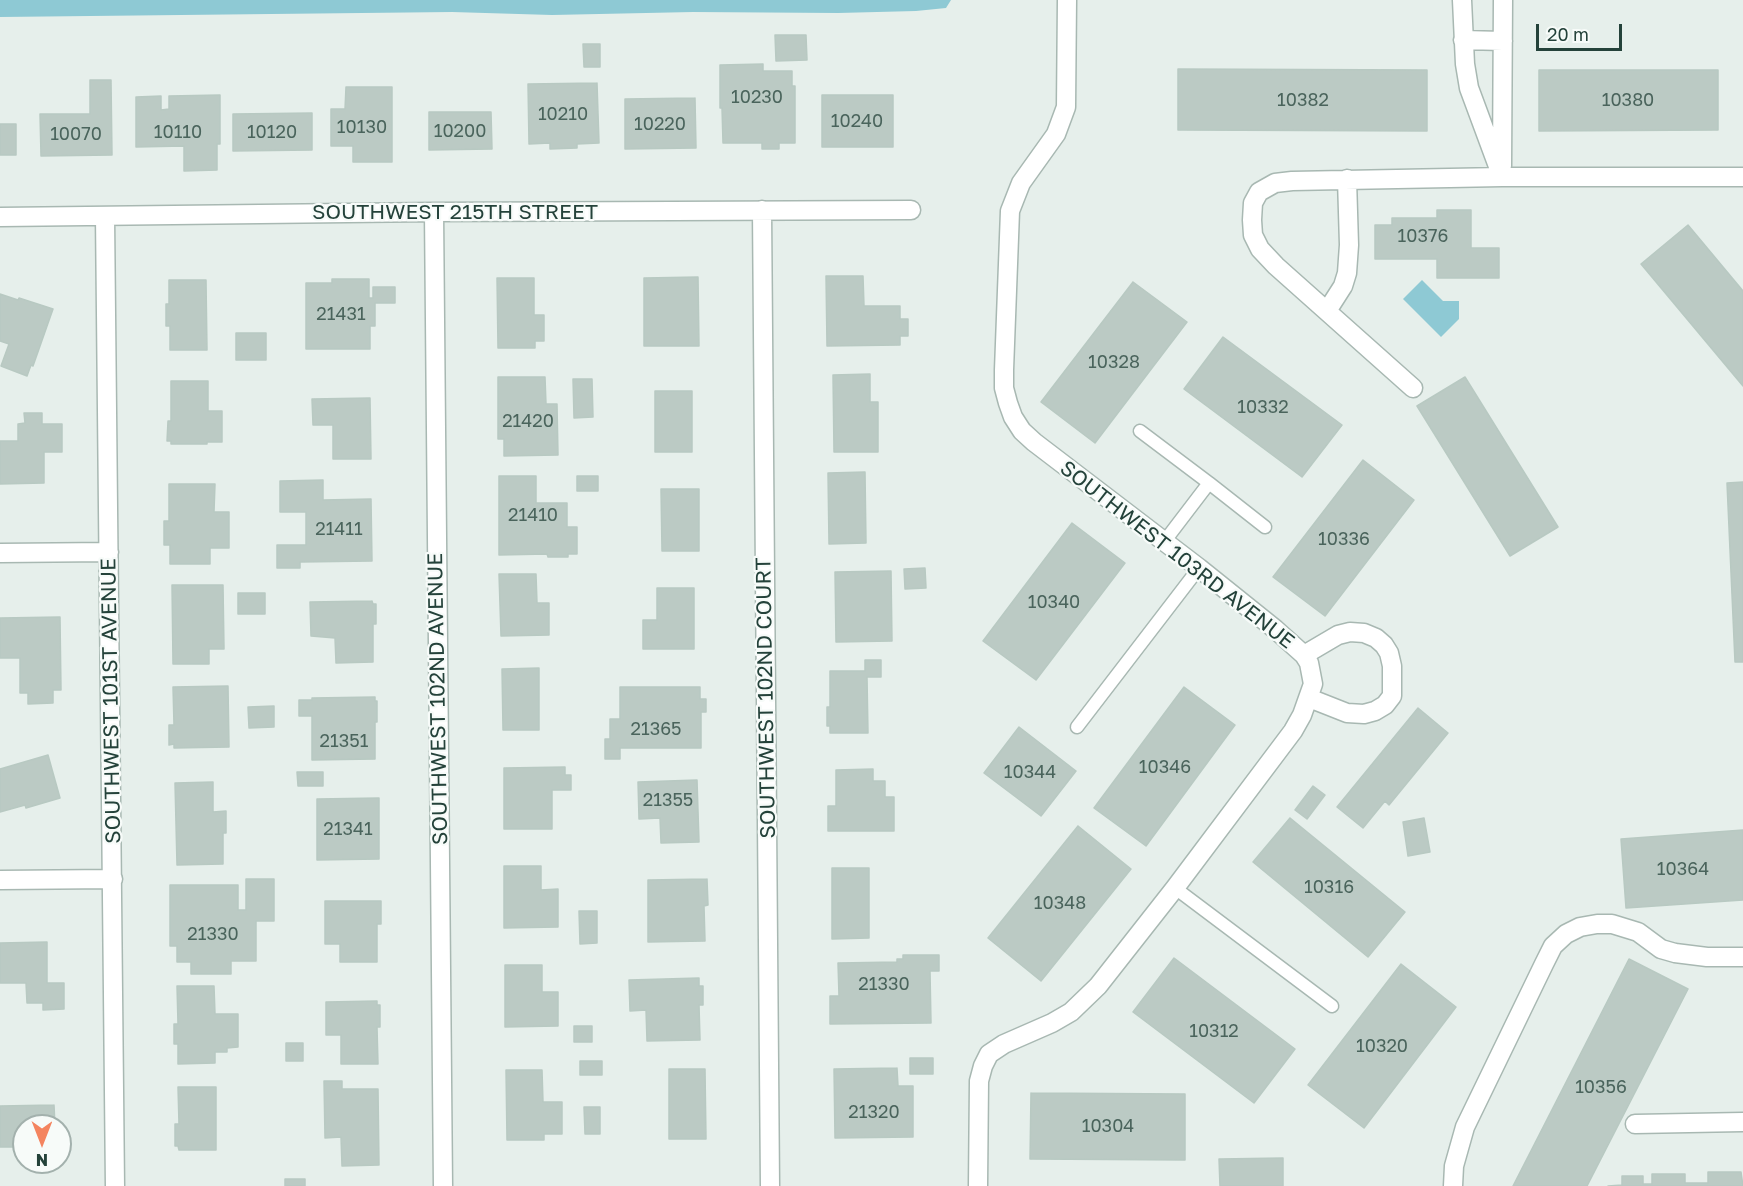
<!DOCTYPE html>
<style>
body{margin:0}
#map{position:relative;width:1743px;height:1186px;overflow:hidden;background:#e6efeb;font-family:"Golos Text",sans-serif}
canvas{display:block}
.north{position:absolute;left:12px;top:1114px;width:60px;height:60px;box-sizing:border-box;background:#f7fbf9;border:2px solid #a3b1ad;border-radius:50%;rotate:180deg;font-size:16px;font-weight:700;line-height:24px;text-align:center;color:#24423a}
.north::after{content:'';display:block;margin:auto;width:21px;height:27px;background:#f4845f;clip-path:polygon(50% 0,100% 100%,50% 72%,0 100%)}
.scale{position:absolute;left:1536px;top:24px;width:86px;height:27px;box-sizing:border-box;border:3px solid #24423a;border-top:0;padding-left:8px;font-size:18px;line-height:21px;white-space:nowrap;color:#24423a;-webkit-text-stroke:4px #f7fbf9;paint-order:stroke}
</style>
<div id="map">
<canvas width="1743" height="1186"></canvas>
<div class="north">N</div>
<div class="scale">20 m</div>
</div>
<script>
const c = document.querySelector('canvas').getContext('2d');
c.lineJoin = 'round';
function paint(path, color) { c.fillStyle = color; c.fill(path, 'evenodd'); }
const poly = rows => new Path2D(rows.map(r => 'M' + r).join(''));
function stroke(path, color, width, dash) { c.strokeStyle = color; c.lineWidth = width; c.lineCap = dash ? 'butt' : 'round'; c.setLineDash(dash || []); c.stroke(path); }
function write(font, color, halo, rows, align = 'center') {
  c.font = font + ' "Golos Text",sans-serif'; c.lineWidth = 4.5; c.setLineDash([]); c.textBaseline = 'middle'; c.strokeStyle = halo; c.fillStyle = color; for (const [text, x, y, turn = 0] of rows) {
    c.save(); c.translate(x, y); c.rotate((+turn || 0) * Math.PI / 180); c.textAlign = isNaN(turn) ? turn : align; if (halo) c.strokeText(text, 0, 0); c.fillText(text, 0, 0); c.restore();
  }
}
const water = poly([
 [0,0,951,0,946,8,916,11,838,13,693,12,552,15,452,12,0,17],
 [1422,280,1443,301,1459,301,1459,319,1441,337,1403,299]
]);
const building = poly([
 [775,35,806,35,807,60,776,61,775,35],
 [583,44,600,44,600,67,584,67,583,44],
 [763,64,763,71,792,71,792,86,795,86,795,143,779,143,779,149,762,149,762,143,723,143,722,108,720,108,720,65,763,64],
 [1178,69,1427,70,1427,131,1178,130,1178,69],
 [1539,70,1718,70,1718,130,1539,131,1539,70],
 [90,80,111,80,112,155,41,156,40,114,90,114,90,80],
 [597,83,599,143,577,144,577,148,550,149,550,143,529,144,528,84,597,83],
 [346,87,392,87,392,162,353,162,353,146,331,146,331,109,345,109,346,87],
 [220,95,220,144,217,144,217,170,184,171,184,146,136,147,136,97,161,96,161,110,169,109,169,96,220,95],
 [822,95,893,95,893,147,822,147,822,95],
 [695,98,696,148,625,149,625,99,695,98],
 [429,112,491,112,492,149,429,150,429,112],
 [312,113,312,150,233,151,233,114,312,113],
 [0,124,16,124,16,155,0,155,0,124],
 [1437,210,1471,210,1471,248,1499,248,1499,278,1437,278,1437,259,1375,259,1375,225,1392,225,1392,218,1437,218,1437,210],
 [1688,225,1743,291,1743,386,1641,264,1688,225],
 [826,276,863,276,864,306,900,306,900,319,908,319,908,336,900,336,900,345,827,346,826,276],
 [698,277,699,346,644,346,644,278,698,277],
 [497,278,534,278,534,315,544,315,544,341,535,341,535,348,498,348,497,278],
 [332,279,369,279,369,298,373,298,373,287,395,287,395,303,375,303,375,326,370,326,370,349,306,349,306,283,332,283,332,279],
 [169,280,206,280,207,350,170,350,170,326,166,326,166,304,169,304,169,280],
 [1133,282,1187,322,1095,443,1041,402,1133,282],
 [0,294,18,300,19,298,53,309,33,366,31,365,27,376,1,366,9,344,0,341,0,294],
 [236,333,266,333,266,360,236,360,236,333],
 [1223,337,1342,425,1302,477,1184,389,1223,337],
 [870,374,870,402,878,402,878,452,834,452,833,375,870,374],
 [498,377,545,377,546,404,557,404,558,455,504,456,504,439,498,439,498,377],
 [1465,377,1558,527,1510,556,1417,406,1465,377],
 [573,379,592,379,593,417,574,418,573,379],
 [171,381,208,381,208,411,222,411,222,442,207,442,207,444,171,444,171,441,167,441,168,421,171,421,171,381],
 [655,391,692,391,692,452,655,452,655,391],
 [370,398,371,459,333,459,333,425,313,425,312,399,370,398],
 [24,413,42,413,42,424,62,424,62,452,44,452,44,483,0,484,0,441,18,441,18,424,25,423,24,413],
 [1363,460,1414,500,1325,616,1273,577,1363,460],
 [865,472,866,543,829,544,828,473,865,472],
 [499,476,536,476,536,503,567,503,567,527,577,527,577,554,568,554,568,557,548,557,547,554,499,555,499,476],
 [577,476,598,476,598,491,577,491,577,476],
 [323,480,323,500,371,499,372,561,300,562,300,568,277,568,277,545,306,545,306,512,280,512,280,481,323,480],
 [1743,482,1743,662,1735,662,1727,483,1743,482],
 [169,484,215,484,214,512,229,512,229,548,210,548,210,564,170,564,170,545,164,545,164,521,169,521,169,484],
 [661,489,699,489,699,551,662,551,661,489],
 [1072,523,1125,563,1036,680,983,641,1072,523],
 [925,568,926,588,905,589,904,569,925,568],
 [891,571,892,641,836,642,835,572,891,571],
 [499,574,536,574,537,603,549,603,549,635,501,636,499,574],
 [172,585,223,585,224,649,209,649,209,664,173,664,172,585],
 [657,588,694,588,694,649,643,649,643,620,657,620,657,588],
 [238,593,265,593,265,614,238,614,238,593],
 [372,601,373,604,376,604,376,624,373,624,373,662,336,663,335,638,311,636,310,602,372,601],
 [60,617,61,690,53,690,53,703,28,704,28,693,20,693,20,658,0,658,0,618,60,617],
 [865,660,881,660,881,677,867,677,868,733,830,733,830,726,827,726,827,707,830,707,830,671,865,671,865,660],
 [539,668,539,730,503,730,502,669,539,668],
 [228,686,229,747,174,748,174,744,169,745,169,725,174,725,173,687,228,686],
 [620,687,700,687,700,699,706,699,706,712,701,712,701,748,620,748,620,759,605,759,605,739,610,739,610,719,620,719,620,687],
 [1184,687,1235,725,1146,846,1094,808,1184,687],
 [375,697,375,701,377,701,377,722,375,722,375,759,312,760,312,716,299,716,299,700,312,700,312,698,375,697],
 [274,706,274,727,249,728,248,707,274,706],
 [1418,708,1448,733,1389,805,1385,801,1363,828,1337,807,1418,708],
 [1019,727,1076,771,1041,816,984,773,1019,727],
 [48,755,60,798,26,808,25,805,0,812,0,769,48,755],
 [565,767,565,775,571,775,571,790,552,790,552,829,504,829,504,768,565,767],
 [873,769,873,781,885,781,885,797,894,797,894,831,828,831,828,806,836,806,836,770,873,769],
 [297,772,323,772,323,786,298,786,297,772],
 [697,780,699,842,661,843,660,818,639,819,638,782,697,780],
 [213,782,213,812,226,811,226,833,223,833,223,864,177,865,175,783,213,782],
 [1313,786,1325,795,1307,819,1295,810,1313,786],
 [379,798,379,859,317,860,317,799,379,798],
 [1290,818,1405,912,1368,957,1253,862,1290,818],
 [1424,818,1430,852,1408,856,1403,822,1424,818],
 [1078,826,1131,869,1041,981,988,938,1078,826],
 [1743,830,1743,900,1626,908,1621,839,1743,830],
 [504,866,541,866,541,890,558,889,558,927,504,928,504,866],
 [832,868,869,868,869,938,832,939,832,868],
 [246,879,274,879,274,921,256,921,256,961,231,961,231,974,191,974,191,962,177,962,177,946,170,946,170,885,238,885,238,910,246,910,246,879],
 [707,879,708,905,704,906,705,941,648,942,648,880,707,879],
 [325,901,381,901,381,924,377,924,377,962,340,962,340,944,325,944,325,901],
 [579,911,597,911,597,943,580,944,579,911],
 [47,942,47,983,64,983,64,1009,43,1010,43,1003,27,1003,26,983,0,983,0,943,47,942],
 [903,955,939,955,939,971,930,971,931,1023,830,1024,830,996,839,996,838,963,897,962,897,959,903,959,903,955],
 [1174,958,1295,1049,1254,1103,1133,1012,1174,958],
 [1629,959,1688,989,1587,1186,1513,1186,1629,959],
 [1401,964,1456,1007,1364,1128,1308,1085,1401,964],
 [505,965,542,965,542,992,558,992,558,1026,505,1027,505,965],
 [699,978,699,986,703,986,703,1005,699,1005,700,1040,647,1041,646,1010,630,1011,629,980,699,978],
 [177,986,214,986,215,1014,238,1014,238,1047,227,1048,227,1052,215,1052,215,1063,178,1064,178,1044,174,1044,174,1024,178,1024,177,986],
 [377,1001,377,1005,380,1005,380,1027,377,1027,378,1064,341,1064,341,1035,326,1035,326,1002,377,1001],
 [574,1026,592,1026,592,1042,574,1042,574,1026],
 [286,1043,303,1043,303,1061,286,1061,286,1043],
 [910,1058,933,1058,933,1074,910,1074,910,1058],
 [580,1061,602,1061,602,1075,580,1075,580,1061],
 [897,1068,898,1086,913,1086,913,1137,835,1138,834,1069,897,1068],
 [669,1069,705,1069,706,1139,669,1139,669,1069],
 [506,1070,542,1070,543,1102,562,1102,562,1134,544,1134,544,1140,507,1140,506,1070],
 [324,1081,342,1081,342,1089,378,1089,379,1165,342,1166,341,1137,325,1138,324,1081],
 [178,1087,216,1087,216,1150,179,1150,178,1146,175,1146,175,1124,179,1124,178,1087],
 [1031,1093,1185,1094,1185,1160,1030,1159,1031,1093],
 [54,1105,55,1126,24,1126,24,1147,0,1147,0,1106,54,1105],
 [584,1107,600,1107,600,1134,585,1134,584,1107],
 [1283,1158,1283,1186,1220,1186,1219,1159,1283,1158],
 [1708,1172,1741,1172,1743,1186,1608,1186,1622,1185,1622,1176,1643,1176,1643,1184,1652,1184,1652,1174,1685,1174,1685,1183,1708,1183,1708,1172],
 [285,1179,305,1179,305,1186,285,1186,285,1179]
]);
const service = poly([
 [1140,431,1209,483,1164,542],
 [1209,483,1265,527],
 [1077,727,1199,568],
 [1175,888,1332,1006]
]);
const minor = poly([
 [1462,0,1465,64,1469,88,1502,177],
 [1463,40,1503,41],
 [1502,166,1503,0],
 [762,210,770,1186],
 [434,212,443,1186],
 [105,216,115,1186],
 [0,217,434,212,911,210],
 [1327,311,1343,286,1347,273,1349,245,1347,179],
 [1413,388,1276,266,1260,249,1253,235,1252,220,1253,203,1259,192,1275,183,1292,181,1502,177,1743,177],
 [0,553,109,552],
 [1304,655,1338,635,1350,632,1364,633,1376,638,1384,645,1389,653,1392,666,1392,696,1385,705,1375,711,1364,714,1347,713,1309,698],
 [0,880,113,879],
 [1635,1124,1743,1122],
 [978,1186,979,1081,983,1066,989,1054,1004,1044,1052,1023,1071,1012,1098,986,1175,888,1293,731,1302,715,1313,684,1309,663,1304,655,1275,629,1199,568,1034,442,1022,431,1013,417,1008,403,1004,388,1004,370,1010,211,1021,183,1056,134,1066,107,1067,0],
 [1453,1186,1454,1166,1465,1127,1544,964,1553,946,1566,934,1580,927,1597,924,1612,924,1638,932,1661,949,1675,953,1707,957,1743,957]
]);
const numberNames = [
 ["10230",757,97],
 ["10382",1303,100],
 ["10380",1628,100],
 ["10210",563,114],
 ["10240",857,121],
 ["10220",660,124],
 ["10130",362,127],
 ["10200",460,131],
 ["10110",178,132],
 ["10120",272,132],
 ["10070",76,134],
 ["10376",1423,236],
 ["21431",341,314],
 ["10328",1114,362],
 ["10332",1263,407],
 ["21420",528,421],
 ["21410",533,515],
 ["21411",339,529],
 ["10336",1344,539],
 ["10340",1054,602],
 ["21365",656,729],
 ["21351",344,741],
 ["10346",1165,767],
 ["10344",1030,772],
 ["21355",668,800],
 ["21341",348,829],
 ["10364",1683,869],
 ["10316",1329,887],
 ["10348",1060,903],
 ["21330",213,934],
 ["21330",884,984],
 ["10312",1214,1031],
 ["10320",1382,1046],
 ["10356",1601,1087],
 ["21320",874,1112],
 ["10304",1108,1126]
];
const streetNames = [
 ["SOUTHWEST 215TH STREET",455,212],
 ["SOUTHWEST 103RD AVENUE",1177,555,38],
 ["SOUTHWEST 102ND COURT",766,698,-91],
 ["SOUTHWEST 102ND AVENUE",438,699,-91],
 ["SOUTHWEST 101ST AVENUE",111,701,-91]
];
paint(water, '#8ec9d4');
paint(building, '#bbcac4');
stroke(building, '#b8c9c2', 1.5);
stroke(service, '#a8b8b2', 15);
stroke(minor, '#a8b8b2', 21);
stroke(service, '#fff', 12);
stroke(minor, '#fff', 18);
write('18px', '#4a645c', null, numberNames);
write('21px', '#24423a', '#f7fbf9', streetNames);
</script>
